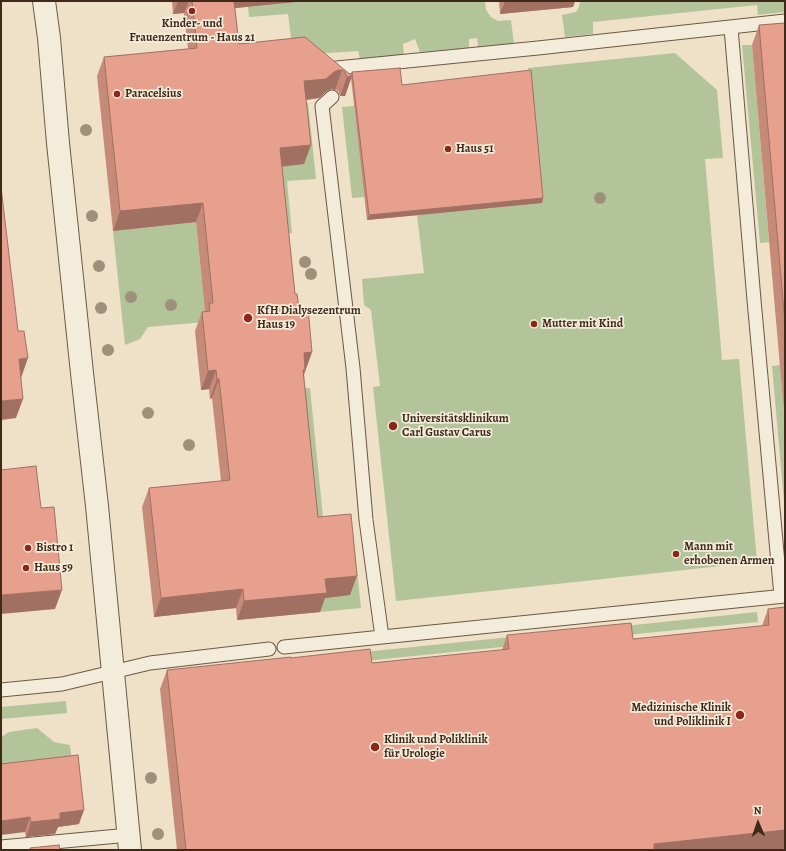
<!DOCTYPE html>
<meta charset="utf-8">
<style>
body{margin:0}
#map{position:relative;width:786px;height:851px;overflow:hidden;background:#eee1c7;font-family:Alegreya,serif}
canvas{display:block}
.frame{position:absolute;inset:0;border:2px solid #3f2a1a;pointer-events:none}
.north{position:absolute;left:738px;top:803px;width:40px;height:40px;-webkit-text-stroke:3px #f4ecdb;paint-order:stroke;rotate:358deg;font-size:11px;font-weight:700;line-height:16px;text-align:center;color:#3f2a1a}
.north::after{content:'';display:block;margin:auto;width:14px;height:18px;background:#3f2a1a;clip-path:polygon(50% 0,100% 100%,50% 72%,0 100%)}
</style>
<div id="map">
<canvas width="786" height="851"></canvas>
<div class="frame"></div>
<div class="north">N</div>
</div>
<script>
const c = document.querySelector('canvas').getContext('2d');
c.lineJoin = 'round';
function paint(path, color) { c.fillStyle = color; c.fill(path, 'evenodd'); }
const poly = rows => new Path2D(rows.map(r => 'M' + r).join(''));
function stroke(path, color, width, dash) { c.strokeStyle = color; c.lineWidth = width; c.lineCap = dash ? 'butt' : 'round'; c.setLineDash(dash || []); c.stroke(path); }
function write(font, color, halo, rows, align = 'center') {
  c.font = font + ' Alegreya,serif'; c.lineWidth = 3.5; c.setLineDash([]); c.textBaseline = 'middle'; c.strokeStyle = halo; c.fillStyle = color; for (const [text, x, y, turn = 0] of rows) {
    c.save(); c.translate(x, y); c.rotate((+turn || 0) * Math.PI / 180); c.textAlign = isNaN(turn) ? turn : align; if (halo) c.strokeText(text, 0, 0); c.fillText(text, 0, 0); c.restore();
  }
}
const green = poly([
 [306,1,485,1,486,10,491,17,498,21,511,20,514,44,478,47,477,38,469,39,469,48,420,52,415,39,403,44,404,56,360,59,358,51,314,54,292,46,288,14,249,17,248,7],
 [580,1,785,1,785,12,758,15,757,5,593,22,593,34,565,37,562,15,576,12,579,7],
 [742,45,752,45,769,242,760,243],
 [675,53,717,90,723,158,705,159,722,360,739,359,757,562,594,580,396,601,373,387,380,386,371,310,364,305,362,279,424,273,417,215,542,203,528,68],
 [308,103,316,179,287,181,292,233,280,234,273,167,298,104],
 [354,106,365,197,352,198,342,107],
 [196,222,206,322,148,327,140,339,125,345,113,231],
 [780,365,785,425,785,513,772,366],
 [310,388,323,517,310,518,296,389],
 [353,532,361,608,320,612,318,598,344,533],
 [757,612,758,622,626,635,625,626],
 [540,634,541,643,365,661,364,652],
 [66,701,67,713,1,719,1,707],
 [37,728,54,742,70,745,73,769,1,778,1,737,9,732]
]);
const lane = poly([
 [731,28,754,300,781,596],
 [327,69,538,48,785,21],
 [332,97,322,106,353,368,366,520,382,637],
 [284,647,785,596],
 [1,690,62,684,150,663,269,649],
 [1,847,129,835]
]);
const street = poly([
 [44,1,49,38,58,143,82,373,97,506,130,850]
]);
const trees = [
 [86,130],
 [600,198],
 [92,216],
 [305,262],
 [99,266],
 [311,274],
 [131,297],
 [171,305],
 [101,308],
 [108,350],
 [148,413],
 [189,445],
 [151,778],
 [158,834]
];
const wall = poly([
 [172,1,306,1,235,8,239,44,305,37,351,76,352,72,402,85,543,198,542,203,367,220,351,78,345,96,340,96,338,91,335,90,331,89,327,91,319,98,306,100,304,164,282,167,295,294,312,352,304,375,318,517,350,595,325,598,320,612,237,620,236,608,154,617,142,507,149,488,221,481,212,398,210,399,209,389,201,390,195,331,202,312,205,312,196,222,113,231,97,76,104,57,188,49,184,13,173,14],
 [499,1,575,1,573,7,500,14],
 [785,23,785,424,752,45,759,25],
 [785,607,785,850,783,850,783,849,773,850,177,850,160,689,167,670,291,658,372,663,502,650,507,635,633,639,762,626,768,609],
 [1,764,79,824,58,827,55,834,26,837,25,832]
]);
const shadedWall = poly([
 [178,1,189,1,184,13,173,14],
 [229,1,306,1,226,9],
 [505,1,575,1,573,7,500,14],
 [338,70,342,70,335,90,331,89,327,91,319,98,297,101,304,81],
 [352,76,345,96,340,96,347,77],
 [311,145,304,164,273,167,280,148],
 [543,198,542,203,367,220,369,215],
 [203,203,196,222,113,231,120,211],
 [312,352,305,371,298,389,304,353],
 [28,358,21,378,19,359],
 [216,370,209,389,201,390,208,371],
 [217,379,219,379,212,398,210,399],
 [23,399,16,418,1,420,1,401],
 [357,576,350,595,325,598,320,612,237,620,244,601,325,579],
 [243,589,236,608,154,617,161,598],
 [62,590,55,609,1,614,1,595],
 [84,810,79,824,58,827,55,834,26,837,31,822,60,813],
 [30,817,25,832,1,835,1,821],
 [785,830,785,844,783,849,773,850,652,850,654,844]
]);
const building = poly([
 [192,1,234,1,239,44,305,37,352,76,347,77,345,72,342,70,338,70,334,72,326,79,304,81,311,145,280,148,295,294,297,294,299,308,308,307,310,330,312,352,304,353,305,370,303,370,318,517,351,514,357,576,325,579,327,593,244,601,243,589,161,598,149,488,230,480,219,379,217,379,216,370,208,371,202,312,210,311,209,303,213,303,203,203,120,211,104,57,197,48,192,1],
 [785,23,785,323,759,25,785,23],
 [400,68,402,85,531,70,543,198,369,215,352,72,400,68],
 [1,187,18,331,24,331,28,358,19,359,23,399,1,401,1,187],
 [36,466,41,508,54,507,62,590,1,595,1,470,36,466],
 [785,607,785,830,654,844,654,850,186,850,167,670,291,657,291,658,370,649,372,663,509,649,507,635,631,623,633,639,769,625,768,609,785,607],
 [78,755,84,810,60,813,60,819,31,822,30,817,1,821,1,764,78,755],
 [59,845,60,850,30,850,30,848,59,845]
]);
const markers = [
 [192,11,4,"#8f2418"],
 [117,94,4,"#8f2418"],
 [448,149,4,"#8f2418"],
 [248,318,5,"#8f2418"],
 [534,324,4,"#8f2418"],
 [393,426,5,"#8f2418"],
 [28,548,4,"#8f2418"],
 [676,554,4,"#8f2418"],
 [26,568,4,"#8f2418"],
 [740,715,5,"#8f2418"],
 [375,747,5,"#8f2418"]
];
const poiNames = [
 ["Kinder- und",192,24,"center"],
 ["Frauenzentrum - Haus 21",192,38,"center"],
 ["Paracelsius",125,94],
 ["Haus 51",456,149],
 ["KfH Dialysezentrum",257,311],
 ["Haus 19",257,325],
 ["Mutter mit Kind",542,324],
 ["Universitätsklinikum",402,419],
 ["Carl Gustav Carus",402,433],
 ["Mann mit",684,547],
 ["erhobenen Armen",684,561],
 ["Bistro 1",36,548],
 ["Haus 59",34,568],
 ["Medizinische Klinik",731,708,"right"],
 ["und Poliklinik I",731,722,"right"],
 ["Klinik und Poliklinik",384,740],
 ["für Urologie",384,754]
];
paint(green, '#b3c49a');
stroke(lane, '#6b5845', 15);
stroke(street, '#6b5845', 24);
stroke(lane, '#f4ecdb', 13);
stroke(street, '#f4ecdb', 22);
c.fillStyle = '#9e9179';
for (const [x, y] of trees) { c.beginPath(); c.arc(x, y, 6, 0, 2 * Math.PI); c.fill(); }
paint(wall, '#c68a79');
paint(shadedWall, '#a17063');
paint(building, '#e6a08d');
stroke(building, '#a17063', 1);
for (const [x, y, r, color] of markers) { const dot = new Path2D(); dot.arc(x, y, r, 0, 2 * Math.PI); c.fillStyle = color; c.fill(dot); stroke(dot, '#f4ecdb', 1.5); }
write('bold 12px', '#3f2a1a', '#f4ecdb', poiNames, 'left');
</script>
